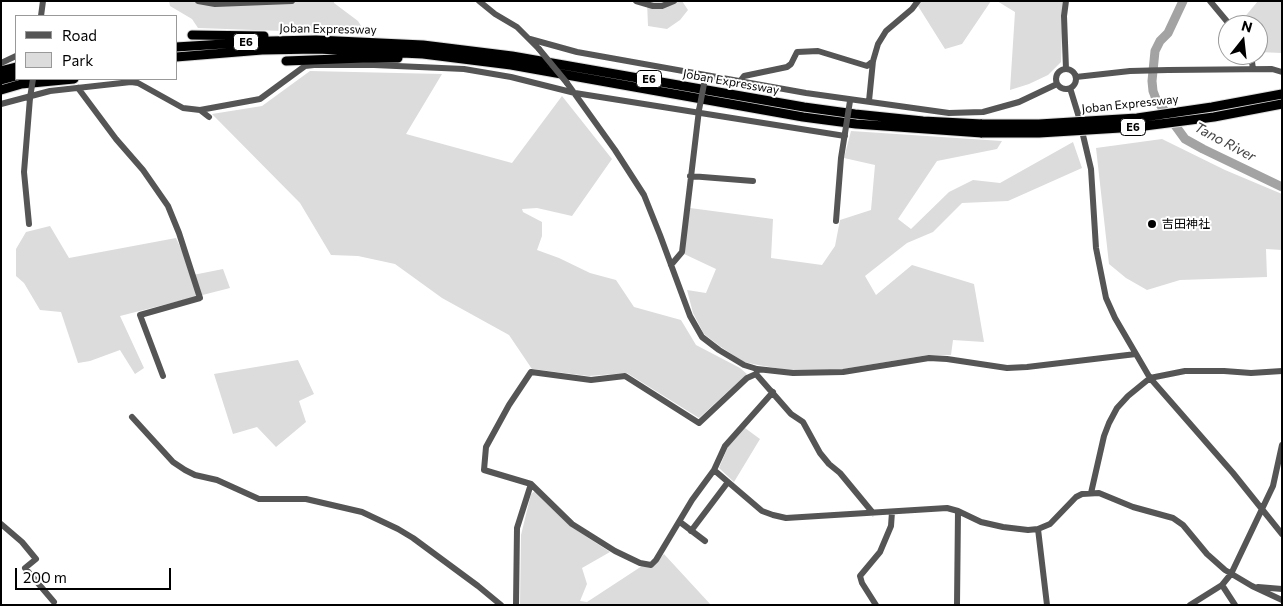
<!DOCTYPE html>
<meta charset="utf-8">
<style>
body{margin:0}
#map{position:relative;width:1283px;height:606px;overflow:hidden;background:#fff;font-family:Commissioner,sans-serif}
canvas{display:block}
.frame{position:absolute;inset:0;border:2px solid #000;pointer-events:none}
.legend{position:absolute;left:15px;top:15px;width:162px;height:65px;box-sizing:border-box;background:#fff;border:1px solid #999;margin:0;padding:6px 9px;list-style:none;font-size:15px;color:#000}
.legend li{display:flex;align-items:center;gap:10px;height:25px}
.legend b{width:25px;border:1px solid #999}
.north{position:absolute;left:1218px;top:15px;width:50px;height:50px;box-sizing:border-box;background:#fff;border:1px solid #999;border-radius:50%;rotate:16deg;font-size:14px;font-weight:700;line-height:20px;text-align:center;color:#000}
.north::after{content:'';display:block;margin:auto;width:18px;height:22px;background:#000;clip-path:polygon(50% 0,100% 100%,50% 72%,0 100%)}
.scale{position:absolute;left:15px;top:568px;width:156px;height:22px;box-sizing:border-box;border:2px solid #000;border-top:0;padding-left:6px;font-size:15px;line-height:18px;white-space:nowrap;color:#000;-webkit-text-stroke:4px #fff;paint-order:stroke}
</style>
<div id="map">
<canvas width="1283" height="606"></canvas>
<div class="frame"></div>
<ul class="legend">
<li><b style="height:6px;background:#555"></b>Road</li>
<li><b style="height:14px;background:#dcdcdc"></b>Park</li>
</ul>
<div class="north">N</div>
<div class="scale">200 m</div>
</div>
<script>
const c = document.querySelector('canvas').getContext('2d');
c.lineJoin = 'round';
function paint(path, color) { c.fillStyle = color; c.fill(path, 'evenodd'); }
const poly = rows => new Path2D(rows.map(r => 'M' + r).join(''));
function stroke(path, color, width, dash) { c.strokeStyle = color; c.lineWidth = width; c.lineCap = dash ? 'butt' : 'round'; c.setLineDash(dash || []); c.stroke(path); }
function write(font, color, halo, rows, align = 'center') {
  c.font = font + ' Commissioner,"Noto Sans JP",sans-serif'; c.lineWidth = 4; c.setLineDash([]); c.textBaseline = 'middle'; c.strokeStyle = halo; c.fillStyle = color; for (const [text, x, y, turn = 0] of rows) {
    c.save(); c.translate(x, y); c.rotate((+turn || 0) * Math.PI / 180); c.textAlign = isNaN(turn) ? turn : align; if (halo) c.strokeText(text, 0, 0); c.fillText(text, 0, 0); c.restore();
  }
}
const green = poly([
 [169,1,334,1,334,3,358,21,366,34,198,28,192,19,170,6],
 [647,1,682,1,688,10,680,20,667,29,648,26],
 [921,1,991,1,962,44,945,49,918,6],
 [997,1,1063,1,1061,62,1048,75,1029,84,1010,90,1015,12],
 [1258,1,1282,1,1282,53,1258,52,1258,25,1238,25],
 [310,71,442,74,406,134,512,163,562,96,612,159,572,216,537,208,522,209,523,212,542,222,542,236,537,250,559,258,590,273,616,280,634,307,681,320,696,345,740,368,747,374,699,418,627,373,589,376,532,369,509,335,442,298,395,264,358,256,331,255,300,203,212,114,262,106],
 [851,131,1002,141,997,149,937,161,898,219,911,229,949,192,973,180,1000,183,1073,142,1082,168,1008,201,962,203,933,232,907,243,865,276,876,295,912,265,974,284,984,342,953,340,951,355,928,355,843,369,793,371,758,365,744,362,721,347,704,334,693,313,687,290,706,293,716,269,682,253,690,208,773,219,771,258,822,265,835,246,840,220,871,210,875,165,844,158],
 [1162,139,1225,170,1282,194,1282,250,1266,249,1267,277,1180,280,1147,290,1126,278,1109,264,1096,148],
 [50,226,69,258,176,238,193,275,223,269,230,288,120,316,144,368,135,374,120,350,90,361,78,363,61,312,40,310,24,283,16,276,16,249,26,232],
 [298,360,314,394,299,401,306,422,276,447,257,427,233,434,214,374],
 [745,428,760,439,734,482,719,468,728,447],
 [535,491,570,526,610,552,582,568,587,584,580,601,587,602,642,566,652,568,664,554,711,605,520,605,521,535,531,494]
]);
const river = poly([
 [1183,1,1168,33,1160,41,1155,51,1152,81,1153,91,1156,99,1185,139,1203,149,1282,187]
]);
const minor = poly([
 [198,1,215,4,292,1],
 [479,1,495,14,517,27,539,49],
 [636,1,653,6,662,6,674,1],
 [1066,1,1064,16,1066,69],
 [1210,1,1230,25],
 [41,16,43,1],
 [530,39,577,52,806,93,949,113,983,112,1019,102,1057,84],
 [1251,55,1253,69],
 [1,63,16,56],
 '1056 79a10 10 0 1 1 20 0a10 10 0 1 1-20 0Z',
 [1076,77,1130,71,1168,70,1272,69,1282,72],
 [741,80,744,76,787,67,791,64,797,52,818,51,867,66,873,61],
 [567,83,615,150,644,195,660,235,690,316,702,337,719,350,744,365,757,369,793,373,843,372,929,358,947,359,1007,368,1027,367,1136,354],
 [78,88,116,139,143,170,168,206,179,233,200,298,140,315,163,376],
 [1070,88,1078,114,1091,169,1096,248,1106,298,1115,318,1150,378,1233,473,1282,534],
 [869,101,873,61,878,44,886,31,912,9,918,1],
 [1,104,50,91,131,82,138,83,183,108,200,110,209,117],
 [200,110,260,99,305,66,314,65,374,65,464,69,511,77,575,93,845,136],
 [690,176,753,181],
 [836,221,841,158,845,133],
 [29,224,24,172,30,98],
 [671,265,682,252,699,110],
 [757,371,756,374,791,414,803,422,820,453,829,464,840,473,873,513],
 [756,374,747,378,699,423,625,376,591,380,531,372,509,405,486,447,484,470,531,484,572,524,615,551,640,563,651,565,656,560,692,500,714,470,725,446,773,392],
 [132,417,173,462,185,470,195,475,217,480,259,499,306,499,362,512,398,529,413,538,478,586,501,605],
 [714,470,762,511,773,515,786,518,947,508,958,511,981,522,1003,527,1028,530,1038,529,1050,524,1076,497,1082,494,1099,493,1133,507,1173,518,1183,525,1207,554,1225,570,1252,586,1282,600],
 [1091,493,1104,436,1109,423,1117,408,1128,396,1150,378,1185,371,1224,371,1251,373,1282,371],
 [680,522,705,541],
 [1,524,22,542,36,559,25,568,54,602],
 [1038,529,1047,605],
 [691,531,728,482],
 [1222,585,1235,605],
 [1258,587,1282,589],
 [516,605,517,528,531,484],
 [876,605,862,583,860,576,880,552,891,526,892,512],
 [957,605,958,511],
 [1190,605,1222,585,1231,574,1273,486,1282,445]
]);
const highway = poly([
 [192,35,264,36],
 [176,47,271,41,316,40,423,45,512,56,804,107,855,114,923,121,982,124],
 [176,57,262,50,317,49,423,54,511,65,803,117,856,124,982,133],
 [286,61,363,58,398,58],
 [1,71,16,67],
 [1,80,16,76],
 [21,84,74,79],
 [1,90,25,83]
]);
const minorBridge = poly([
 [539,49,567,83],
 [30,98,33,79],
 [699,110,705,79],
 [845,133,850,101]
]);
const highwayBridge = poly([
 [982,124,1039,124,1137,118,1212,107,1282,94],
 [982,133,1039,133,1137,127,1214,117,1282,104]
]);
const markers = [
 [1152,224,5,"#000"]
];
const shields = [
 [246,42,25],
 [649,79,25],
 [1133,127,25]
];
const shieldNames = [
 ["E6",246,42],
 ["E6",649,79],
 ["E6",1133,127]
];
const streetNames = [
 ["Joban Expressway",328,29,1],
 ["Joban Expressway",731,82,10],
 ["Joban Expressway",1130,104,-6]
];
const poiNames = [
 ["吉田神社",1162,224]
];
const waterNames = [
 ["Tano River",1225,142,28]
];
paint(green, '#dcdcdc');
stroke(river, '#a3a3a3', 9);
stroke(highway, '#dbdbdb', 11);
stroke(minor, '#555', 6);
stroke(highway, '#000', 9);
stroke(highwayBridge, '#dbdbdb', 11, []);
stroke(minorBridge, '#555', 6);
stroke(highwayBridge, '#000', 9);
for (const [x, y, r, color] of markers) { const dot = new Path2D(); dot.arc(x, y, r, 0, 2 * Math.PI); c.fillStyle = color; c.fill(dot); stroke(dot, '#fff', 2); }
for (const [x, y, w] of shields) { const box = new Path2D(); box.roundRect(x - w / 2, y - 8.5, w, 17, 4); c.fillStyle = '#fff'; c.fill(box); stroke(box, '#000', 1); }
write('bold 11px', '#000', null, shieldNames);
write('12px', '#000', '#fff', streetNames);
write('12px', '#000', '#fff', poiNames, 'left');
write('italic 14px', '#444', '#fff', waterNames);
</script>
